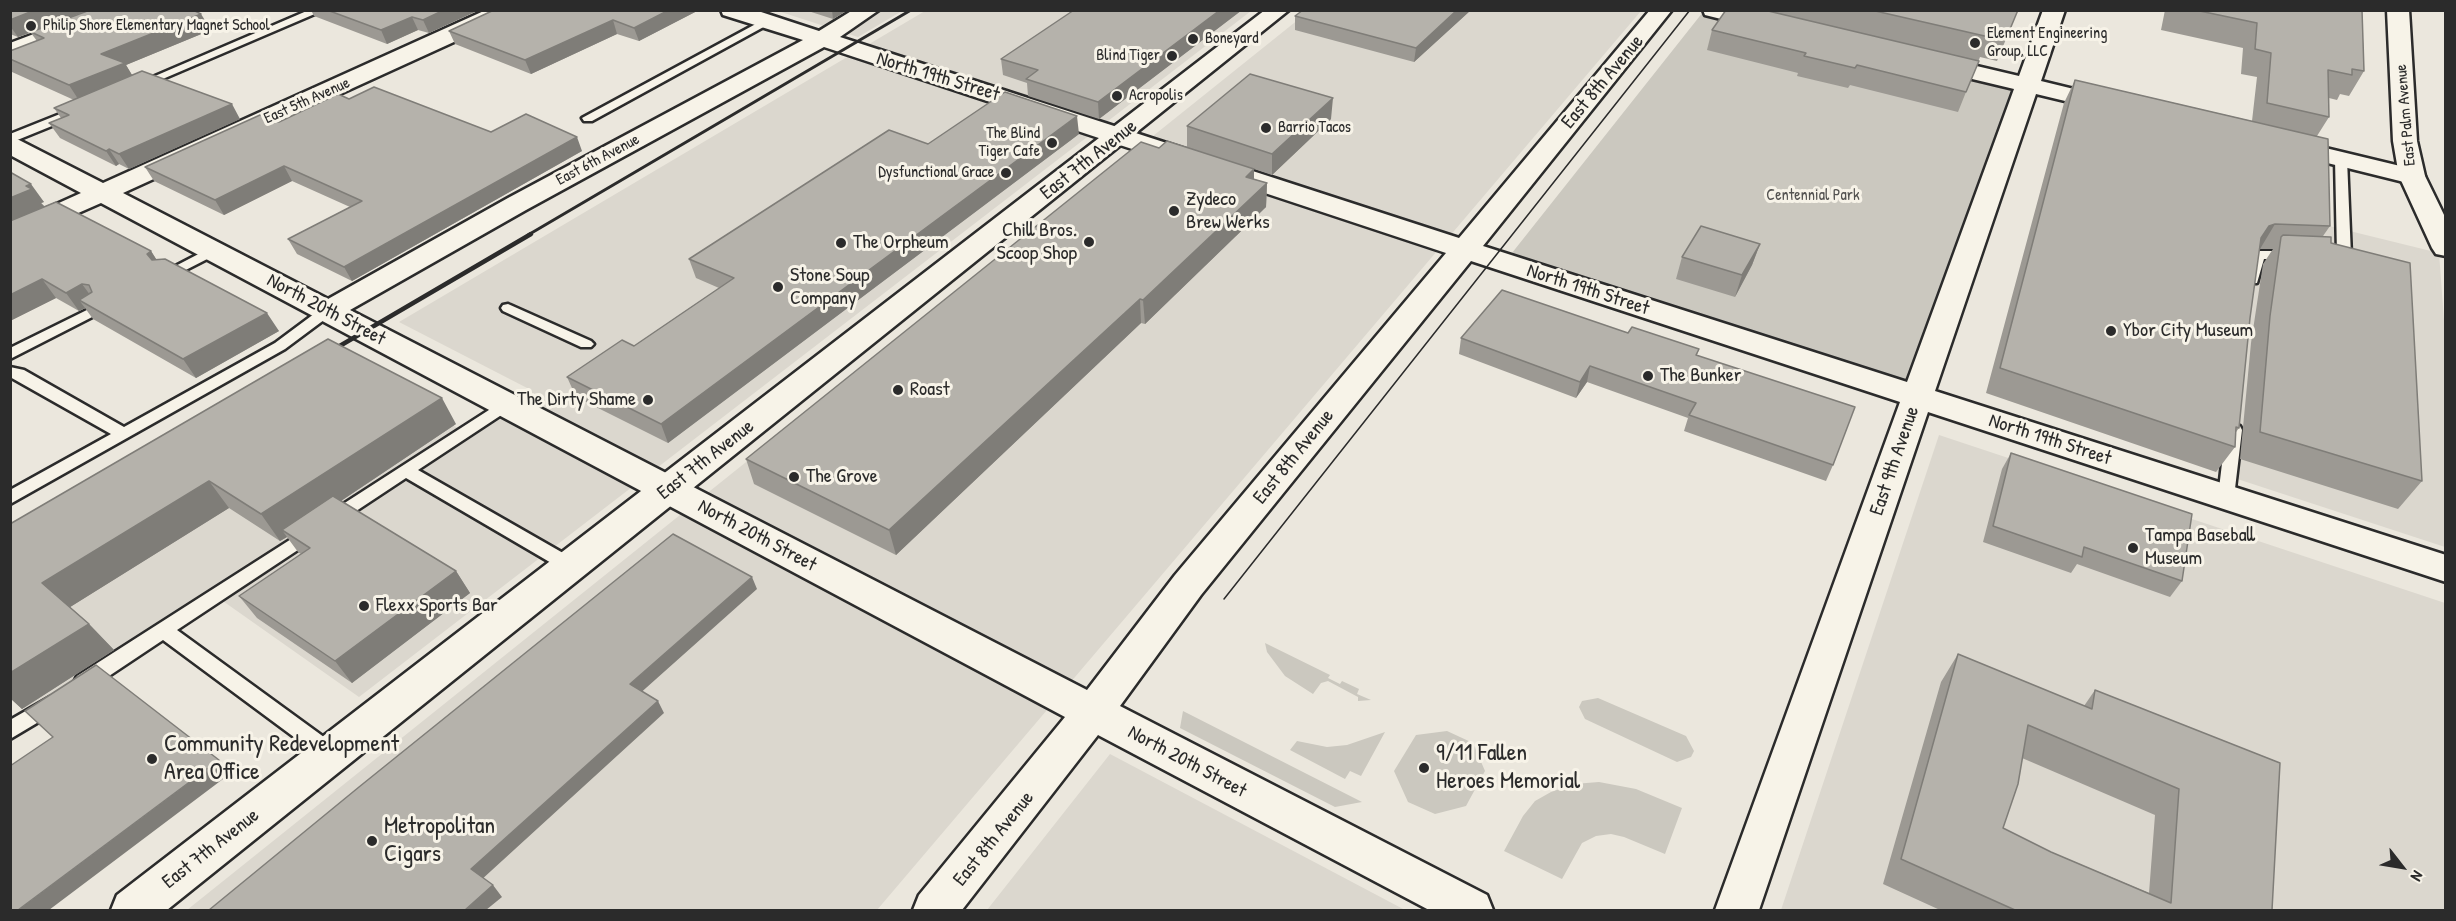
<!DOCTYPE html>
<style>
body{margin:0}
#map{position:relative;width:2456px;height:921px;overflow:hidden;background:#ebe7dd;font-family:"Patrick Hand",sans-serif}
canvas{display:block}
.frame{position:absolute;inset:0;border:12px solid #2b2b2b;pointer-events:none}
.north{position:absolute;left:2372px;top:837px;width:60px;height:60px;-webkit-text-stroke:4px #f7f3e8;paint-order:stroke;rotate:121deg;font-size:16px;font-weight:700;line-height:24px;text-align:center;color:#2b2b2b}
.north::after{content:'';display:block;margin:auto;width:21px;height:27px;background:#2b2b2b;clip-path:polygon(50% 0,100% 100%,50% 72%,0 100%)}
</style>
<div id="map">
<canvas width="2456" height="921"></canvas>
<div class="frame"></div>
<div class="north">N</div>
</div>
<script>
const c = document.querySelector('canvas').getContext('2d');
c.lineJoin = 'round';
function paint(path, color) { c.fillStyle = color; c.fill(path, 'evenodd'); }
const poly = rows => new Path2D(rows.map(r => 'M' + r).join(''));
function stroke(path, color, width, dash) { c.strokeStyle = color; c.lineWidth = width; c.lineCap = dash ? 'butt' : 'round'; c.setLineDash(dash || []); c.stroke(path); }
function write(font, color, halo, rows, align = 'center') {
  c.font = font + ' "Patrick Hand",sans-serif'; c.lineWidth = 6; c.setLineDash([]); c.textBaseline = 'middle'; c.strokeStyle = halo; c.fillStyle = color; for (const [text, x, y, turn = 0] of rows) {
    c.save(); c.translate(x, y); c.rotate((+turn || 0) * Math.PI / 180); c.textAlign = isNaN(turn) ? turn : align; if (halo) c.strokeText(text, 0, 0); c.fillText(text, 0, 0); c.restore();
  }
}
const built = poly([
 [778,11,902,11,858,37],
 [925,11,1251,11,359,697,220,599,531,390,399,322],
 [1309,11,1641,11,877,910,187,910],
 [2244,205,2439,253,2446,347,2445,547,2216,472],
 [336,366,462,430,37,719,11,697,10,557],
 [1939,435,2445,603,2445,910,1781,910],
 [1110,754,1405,910,987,910]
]);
const green = poly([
 [1703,12,2016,85,1909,391,1508,258],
 [1265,643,1330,675,1328,678,1340,684,1342,681,1359,689,1357,694,1371,700,1358,701,1358,697,1328,681,1321,683,1313,694,1285,676,1267,652],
 [1598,698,1686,736,1694,751,1691,757,1677,762,1585,719,1579,707,1582,701],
 [1183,711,1362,802,1335,807,1180,728],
 [1447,731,1473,743,1485,771,1466,806,1435,814,1408,802,1394,771,1416,735],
 [1385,732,1361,776,1350,771,1345,779,1290,750,1297,741,1327,747,1347,745],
 [1599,782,1636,789,1682,808,1665,854,1624,837,1611,834,1596,836,1582,843,1562,879,1504,851,1523,816,1535,801,1551,792,1574,784]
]);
const lane = poly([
 [309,10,324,10,144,87,136,87,134,85,309,10],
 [765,19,769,20,769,24,592,121,584,121,582,118,765,19],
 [80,106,84,107,84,113,10,143,10,134,80,106],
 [2341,155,2347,159,2351,256,2349,259,2332,263,2325,259,2327,256,2337,254,2335,159,2341,155],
 [212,247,219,251,217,254,174,276,164,276,162,273,212,247],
 [2260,251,2292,251,2299,255,2292,259,2264,259,2257,283,2247,283,2245,280,2247,263,2255,252,2260,251],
 [508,304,591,341,594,344,591,347,581,347,503,311,501,308,503,305,508,304],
 [97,305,102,306,104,309,102,312,10,359,10,348,97,305],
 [327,307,334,311,332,314,285,349,10,504,10,490,111,434,10,377,10,367,24,370,124,427,275,343,322,308,327,307],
 [506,399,512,400,514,404,512,408,418,470,577,561,580,566,577,571,571,573,565,571,406,478,338,523,332,525,326,523,323,519,326,515,506,399],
 [2234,425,2240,426,2242,430,2234,497,2232,501,2226,503,2220,501,2218,497,2226,430,2228,426,2234,425],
 [310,527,316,528,319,533,316,538,177,630,339,748,342,754,339,760,332,763,325,760,163,640,91,688,84,690,77,688,74,682,77,676,310,527],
 [50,697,57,699,60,705,57,711,10,739,10,720,50,697]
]);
const street = poly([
 [486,10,515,10,513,15,123,193,328,299,508,198,803,40,723,15,721,10,755,10,819,31,853,10,879,10,840,37,1459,238,1650,10,1672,10,1483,246,1907,382,2014,89,1922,67,1919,62,1922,57,1930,55,2019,76,2043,10,2065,10,2041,81,2119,100,2123,105,2119,110,2111,112,2036,94,1935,391,2446,555,2446,582,1928,412,1759,910,1715,910,1900,402,1471,261,1201,595,1120,706,1487,895,1493,910,1429,910,1098,735,962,910,913,910,919,895,1065,717,101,203,10,243,10,225,81,193,10,155,10,138,19,140,103,183,486,10],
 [824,47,1446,253,1175,575,1087,690,350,310,526,210,824,47],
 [1703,10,1741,10,1777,19,1780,24,1777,29,1769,31,1705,15,1703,10],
 [2284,138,2421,171,2425,176,2421,181,2412,184,2275,150,2272,145,2275,140,2284,138]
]);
const secondary = poly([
 [97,10,128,10,126,15,10,58,10,43,97,10],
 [1265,10,1289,10,167,910,111,910,117,895,1265,10],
 [2387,10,2409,10,2417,141,2425,176,2446,219,2446,256,2436,254,2432,248,2399,176,2393,141,2387,10]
]);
const tram = poly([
 [1224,599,1690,10]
]);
const railFar1 = poly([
 [528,235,911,10]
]);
const rail = poly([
 [326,354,531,234]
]);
const wall = poly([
 [10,10,211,30,126,65,132,75,240,119,129,169,119,164,116,166,60,138,49,123,61,118,54,108,74,100,12,72,10,69,10,51,37,41,31,33,18,37,10,34],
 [311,10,479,10,429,33,418,30,387,44,314,16],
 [494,10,699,10,639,41,617,34,531,74,455,44,449,31],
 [805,10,848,10,833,19],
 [1242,10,1099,119,1028,96,1027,83,1003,75,1001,59],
 [1471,10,1414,62,1295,30,1295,16],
 [1726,10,2018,10,1997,61,1980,57,1958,112,1850,85,1848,88,1797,76,1798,73,1707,50,1712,30],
 [2165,10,2362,10,2364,71,2349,96,2340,94,2337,100,2329,98,2329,117,2317,136,2330,226,2323,236,2331,243,2422,481,2398,509,2240,459,2251,343,2263,264,2273,249,2259,249,2250,318,2239,428,2236,432,2235,447,2216,472,1986,393,2064,103,2075,80,2252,121,2257,77,2241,74,2243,48,2161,30],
 [1331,119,1272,175,1254,169,1254,179,1267,183,1266,207,1145,324,1141,323,896,555,754,484,746,459,1159,148,1187,147,1187,126],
 [279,122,491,132,582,151,352,281,297,254,288,239,350,207,292,181,224,215,154,181,145,167],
 [1079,134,668,443,576,397,567,377,634,346,719,288,696,278,689,259,928,144],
 [10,172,44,202,41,203,44,206,151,251,156,259,279,331,196,378,93,319,85,308,79,311,56,298,10,321],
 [1760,244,1752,265,1735,297,1676,279,1682,257],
 [1628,333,1699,349,1697,355,1833,465,1826,481,1684,431,1688,418,1587,382,1576,398,1459,354,1461,338],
 [456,424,341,501,456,571,470,593,352,683,257,618,239,596,301,554,298,552,287,537,280,541,229,508,70,607,89,624,114,650,22,709,10,698,10,524],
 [2011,453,2182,581,2170,597,2077,564,2071,573,1983,542,2002,469],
 [1958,654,2084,706,2095,690,2280,763,2272,910,1940,910,1883,884,1941,682],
 [2022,758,2155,815,2149,893,2051,852,2003,828]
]);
const shadedWall = poly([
 [35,10,89,10,18,37,10,26,10,20],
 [444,10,479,10,429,33,423,20],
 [669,10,699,10,639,41,634,28],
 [832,10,848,10,833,19],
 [1220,10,1242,10,1099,119,1098,102],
 [1457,10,1471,10,1414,62,1416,48],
 [201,14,211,30,126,65,135,80,80,102,69,85,101,54],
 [412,17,418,30,387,44,381,30],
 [613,20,617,34,531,74,525,60],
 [1333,98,1331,119,1272,175,1272,154],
 [232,104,240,119,129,169,119,154],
 [1077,116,1079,134,668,443,661,424],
 [577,137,582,151,352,281,344,267],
 [109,149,119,164,116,166,106,151],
 [284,166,292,181,224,215,215,200],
 [1254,169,1254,192,1246,177],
 [1267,183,1266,207,1145,324,1143,300],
 [31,184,44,202,41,203,45,207,10,222,10,198,26,186],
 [2275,224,2260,249,2245,263,2269,226],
 [1760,244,1752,265,1735,297,1742,275],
 [151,251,163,270,160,272,147,254],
 [42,279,56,298,10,321,10,295],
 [82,284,96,303,79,300,85,308,79,311,66,293],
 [1140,299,1141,323,896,555,889,530],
 [267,313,279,331,196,378,183,359],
 [1590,366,1587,382,1576,398,1580,382],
 [442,398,456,424,290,535,282,530,287,537,280,541,261,514],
 [209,481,229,508,67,609,42,583],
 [456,571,470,593,352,683,335,661],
 [752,577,757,589,637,696,630,684],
 [89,624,114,650,22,709,10,698,10,673],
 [658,701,664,713,480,881,471,869],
 [219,760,231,773,49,910,18,910],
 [493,885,502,897,486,910,465,910]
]);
const building = poly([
 [10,10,35,10,10,20,10,10],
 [90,10,193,10,201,14,101,54,125,63,69,85,10,59,10,51,44,38,31,32,90,10],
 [327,10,444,10,423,20,412,17,381,30,327,10],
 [494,10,669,10,634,28,613,20,525,60,449,31,494,10],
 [1074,10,1220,10,1098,102,1026,79,1038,70,1001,59,1074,10],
 [1303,10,1457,10,1416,48,1295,16,1303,10],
 [1726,10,1764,10,1979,61,1966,92,1857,65,1855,68,1804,56,1806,53,1712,30,1726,10],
 [1871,10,2018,10,2008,34,1991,31,1989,37,1871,10],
 [2195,10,2362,10,2364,71,2352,69,2352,75,2328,70,2329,117,2267,103,2271,53,2255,49,2257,23,2195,10],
 [142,71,232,104,119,154,109,149,106,151,49,123,69,115,54,108,142,71],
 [1250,74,1333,98,1272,154,1187,126,1250,74],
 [2075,80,2328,139,2330,226,2275,224,2269,226,2261,238,2250,318,2239,428,2236,427,2235,447,2000,368,2075,80],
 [374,87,491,132,526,114,577,137,344,267,288,239,362,201,284,166,215,200,145,167,260,115,279,122,338,94,349,99,374,87],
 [1005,92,1077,116,661,424,567,377,622,340,634,346,734,278,689,259,889,130,928,144,1005,92],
 [1167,141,1254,169,1246,177,1267,183,1143,300,1140,299,889,530,746,459,1141,142,1159,148,1167,141],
 [10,172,31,184,26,186,32,189,10,198,10,172],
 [56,202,151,251,147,254,152,260,165,259,267,313,183,359,79,300,92,292,89,285,82,284,66,293,42,279,10,295,10,221,56,202],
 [1701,226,1760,244,1742,275,1682,257,1701,226],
 [2283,235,2331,237,2331,243,2410,263,2422,481,2260,432,2270,316,2281,237,2283,235],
 [1502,290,1628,333,1632,327,1699,349,1696,355,1855,407,1833,465,1689,415,1696,403,1590,366,1580,382,1461,338,1502,290],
 [328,339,442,398,261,514,209,481,42,583,89,624,10,673,10,624,11,623,10,623,10,524,328,339],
 [2011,453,2192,514,2182,581,2084,547,2082,557,1993,526,2011,453],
 [333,496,456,571,335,661,239,596,310,548,282,530,333,496],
 [673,534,752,577,630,684,658,701,471,869,493,885,465,910,209,910,359,787,673,534],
 [1958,654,2092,709,2095,690,2280,763,2272,910,2015,910,1901,859,1958,654],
 [2028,725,2179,789,2171,903,2051,852,2003,828,2018,784,2028,725],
 [96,665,219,760,18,910,10,910,10,766,53,737,25,711,96,665]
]);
const markers = [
 [31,26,6,"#2b2b2b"],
 [1193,39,6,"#2b2b2b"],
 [1975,43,6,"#2b2b2b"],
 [1172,56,6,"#2b2b2b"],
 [1117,96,6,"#2b2b2b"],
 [1266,128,6,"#2b2b2b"],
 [1052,143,6,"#2b2b2b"],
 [1006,173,6,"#2b2b2b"],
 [1174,211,6,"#2b2b2b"],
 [1089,242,6,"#2b2b2b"],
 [841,243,6,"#2b2b2b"],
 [778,287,6,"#2b2b2b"],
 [2111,331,6,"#2b2b2b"],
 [1648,376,6,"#2b2b2b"],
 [898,390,6,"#2b2b2b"],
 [648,400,6,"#2b2b2b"],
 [794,477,6,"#2b2b2b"],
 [2133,548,6,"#2b2b2b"],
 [364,606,6,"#2b2b2b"],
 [152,759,6,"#2b2b2b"],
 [1424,768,6,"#2b2b2b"],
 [372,841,6,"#2b2b2b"]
];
const farPoinames = [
 ["Philip Shore Elementary Magnet School",43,26],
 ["Element Engineering",1987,34],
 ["Group, LLC",1987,52],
 ["Boneyard",1205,39],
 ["Blind Tiger",1160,56,"right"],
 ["Acropolis",1129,96],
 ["Barrio Tacos",1278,128],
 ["The Blind",1040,134,"right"],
 ["Tiger Cafe",1040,152,"right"],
 ["Dysfunctional Grace",994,173,"right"]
];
const farStreetnames = [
 ["East 5th Avenue",307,101,-24],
 ["East Palm Avenue",2406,115,-95],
 ["East 6th Avenue",598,160,-28]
];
const farParknames = [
 ["Centennial Park",1813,196]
];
const streetNames = [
 ["North 19th Street",938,77,17],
 ["East 8th Avenue",1603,82,-50],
 ["East 7th Avenue",1089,160,-38],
 ["North 19th Street",1588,290,18],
 ["North 20th Street",326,310,28],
 ["North 19th Street",2050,440,18],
 ["East 8th Avenue",1294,457,-51],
 ["East 7th Avenue",706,460,-38],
 ["East 9th Avenue",1895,461,-71],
 ["North 20th Street",757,536,28],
 ["North 20th Street",1187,762,28],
 ["East 8th Avenue",994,839,-51],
 ["East 7th Avenue",211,849,-38]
];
const poiNames = [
 ["Zydeco",1186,200],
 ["Brew Werks",1186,223],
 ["Chill Bros.",1077,231,"right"],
 ["Scoop Shop",1077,254,"right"],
 ["The Orpheum",853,243],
 ["Stone Soup",790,276],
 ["Company",790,299],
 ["Ybor City Museum",2123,331],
 ["The Bunker",1660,376],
 ["Roast",910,390],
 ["The Dirty Shame",636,400,"right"],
 ["The Grove",806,477],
 ["Tampa Baseball",2145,536],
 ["Museum",2145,559],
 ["Flexx Sports Bar",376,606]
];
const nearPoinames = [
 ["Community Redevelopment",164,745],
 ["Area Office",164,773],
 ["9/11 Fallen",1436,754],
 ["Heroes Memorial",1436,782],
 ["Metropolitan",384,827],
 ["Cigars",384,855]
];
paint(built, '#dbd7ce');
paint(green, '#cbc8bf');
stroke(lane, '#2b2b2b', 5);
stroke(street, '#2b2b2b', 5);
stroke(secondary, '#2b2b2b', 5);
paint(lane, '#f7f3e8');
paint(street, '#f7f3e8');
paint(secondary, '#f7f3e8');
stroke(tram, '#2b2b2b', 1.5);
stroke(railFar1, '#2b2b2b', 3);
stroke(rail, '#2b2b2b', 4.5);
paint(wall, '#9c9993');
paint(shadedWall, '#7f7d78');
paint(building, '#b5b2ab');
stroke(building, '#7f7d78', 1.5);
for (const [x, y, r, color] of markers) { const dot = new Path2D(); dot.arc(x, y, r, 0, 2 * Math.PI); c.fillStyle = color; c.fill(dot); stroke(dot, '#f7f3e8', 2); }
write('16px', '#2b2b2b', '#f7f3e8', farPoinames, 'left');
write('16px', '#2b2b2b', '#f7f3e8', farStreetnames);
write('16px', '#535250', '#f7f3e8', farParknames);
write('20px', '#2b2b2b', '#f7f3e8', streetNames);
write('20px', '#2b2b2b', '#f7f3e8', poiNames, 'left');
write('24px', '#2b2b2b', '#f7f3e8', nearPoinames, 'left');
</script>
